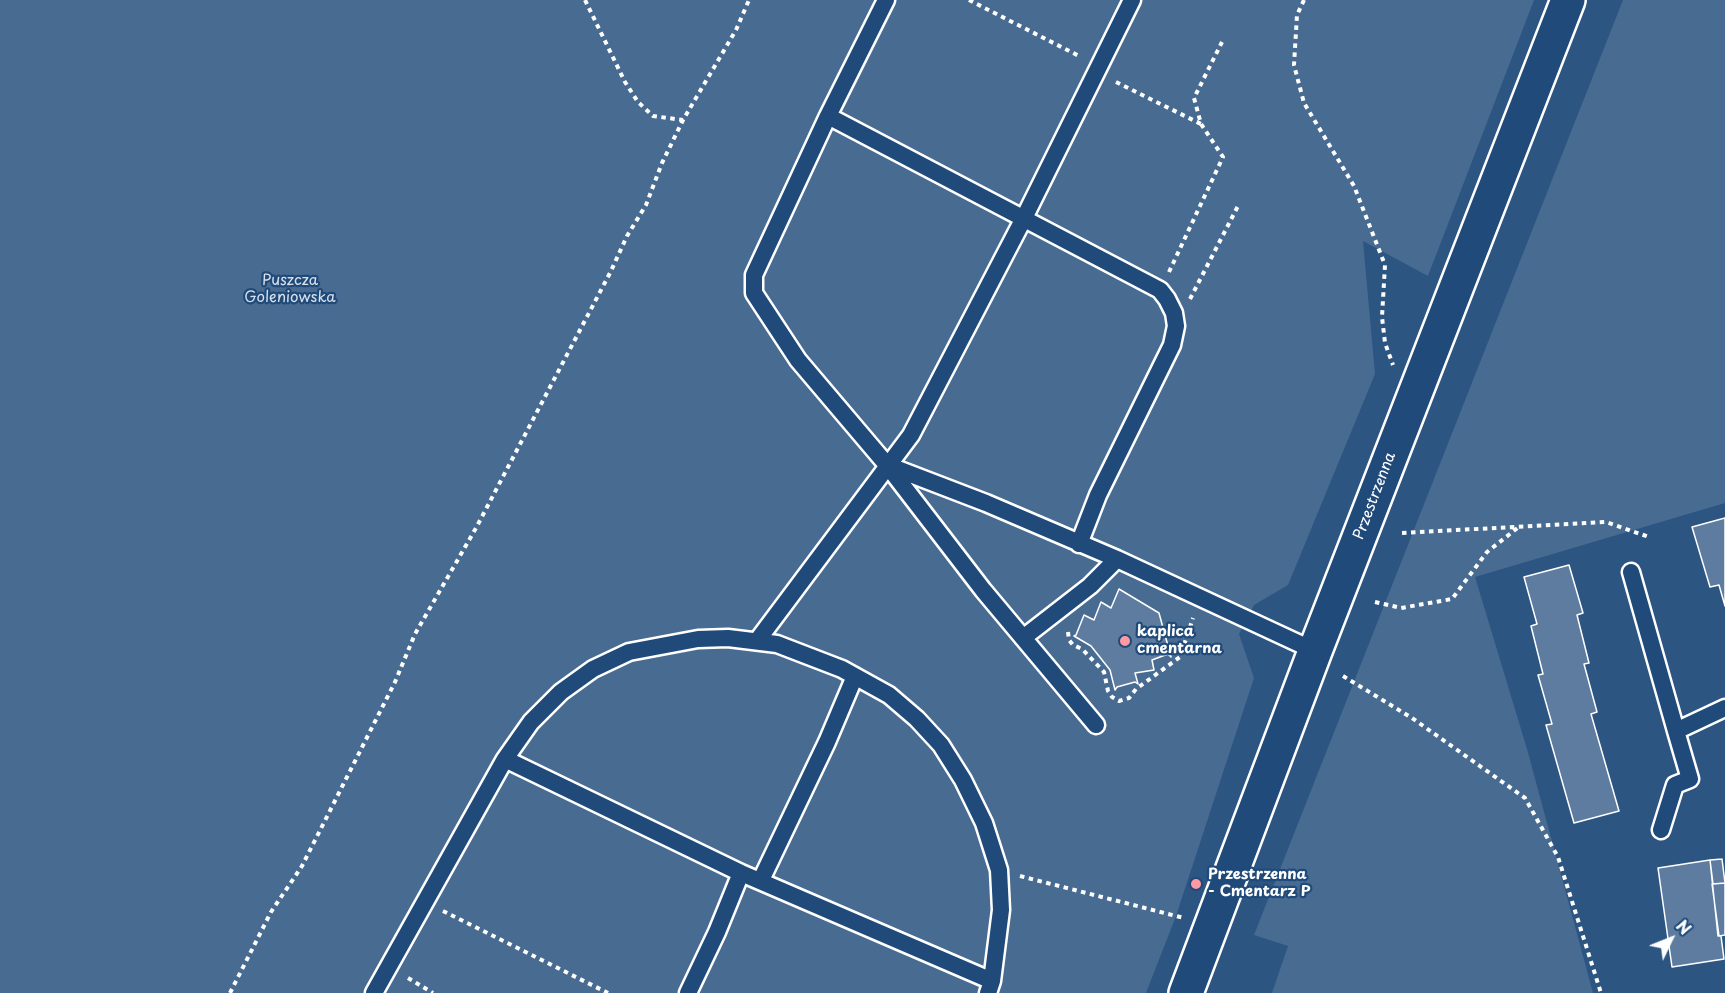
<!DOCTYPE html>
<style>
body{margin:0}
#map{position:relative;width:1725px;height:993px;overflow:hidden;background:#2c5582;font-family:"Playpen Sans",sans-serif}
canvas{display:block}
.north{position:absolute;left:1641px;top:909px;width:60px;height:60px;-webkit-text-stroke:4px #1f4a7a;paint-order:stroke;rotate:47deg;font-size:16px;font-weight:700;line-height:24px;text-align:center;color:#fff}
.north::after{content:'';display:block;margin:auto;width:21px;height:27px;background:#fff;clip-path:polygon(50% 0,100% 100%,50% 72%,0 100%)}
</style>
<div id="map">
<canvas width="1725" height="993"></canvas>
<div class="north">N</div>
</div>
<script>
const c = document.querySelector('canvas').getContext('2d');
c.lineJoin = 'round';
function paint(path, color) { c.fillStyle = color; c.fill(path, 'evenodd'); }
const poly = rows => new Path2D(rows.map(r => 'M' + r).join(''));
function stroke(path, color, width, dash) { c.strokeStyle = color; c.lineWidth = width; c.lineCap = dash ? 'butt' : 'round'; c.setLineDash(dash || []); c.stroke(path); }
function write(font, color, halo, rows, align = 'center') {
  c.font = font + ' "Playpen Sans",sans-serif'; c.lineWidth = 4.5; c.setLineDash([]); c.textBaseline = 'middle'; c.strokeStyle = halo; c.fillStyle = color; for (const [text, x, y, turn = 0] of rows) {
    c.save(); c.translate(x, y); c.rotate((+turn || 0) * Math.PI / 180); c.textAlign = isNaN(turn) ? turn : align; if (halo) c.strokeText(text, 0, 0); c.fillText(text, 0, 0); c.restore();
  }
}
const green = poly([
 [0,0,1534,0,1428,276,1363,241,1375,374,1288,585,1254,605,1239,634,1254,678,1176,916,1146,993,0,993],
 [1623,0,1725,0,1725,503,1475,577,1527,749,1593,993,1272,993,1288,946,1254,935]
]);
const building = poly([
 [1725,518,1725,606,1719,585,1710,587,1692,527,1725,518],
 [1569,565,1583,613,1577,615,1589,663,1584,664,1597,712,1591,714,1619,811,1574,823,1546,725,1552,724,1538,675,1543,674,1531,626,1537,624,1524,577,1569,565],
 [1119,589,1159,613,1171,657,1168,654,1152,660,1154,670,1135,673,1138,684,1135,682,1117,687,1115,690,1110,670,1091,646,1074,636,1076,635,1084,615,1094,620,1101,602,1111,608,1119,589],
 [1722,859,1725,883,1713,884,1710,860,1722,859],
 [1710,860,1718,936,1721,936,1724,959,1672,967,1658,868,1710,860],
 [1725,883,1725,935,1719,936,1712,884,1725,883]
]);
const path = poly([
 [585,0,625,82,638,102,653,116,683,120],
 [969,0,1081,57],
 [1304,0,1297,15,1294,65,1304,103,1354,186,1385,265,1382,317,1385,343,1393,365],
 [1116,82,1201,124],
 [1169,272,1223,157,1201,124,1194,98,1222,42],
 [1190,299,1238,206],
 [1402,533,1606,522,1649,537],
 [1375,602,1401,608,1452,599,1487,552,1520,526],
 [1068,632,1069,640,1073,645,1082,649,1104,672,1108,691,1112,697,1119,701,1129,698,1136,689,1180,657,1193,618],
 [1343,676,1412,718,1525,798,1558,857,1601,993],
 [1020,876,1184,918],
 [443,911,608,993],
 [408,978,433,993],
 [230,993,271,912,302,866,395,682,415,634,476,528,611,271,627,236,646,205,662,163,683,120,736,30,749,0]
]);
const service = poly([
 [828,116,886,0],
 [887,465,986,503,1117,559,1090,586,1023,638],
 [1079,544,1098,495,1172,345,1176,326,1174,313,1167,299,1160,290,828,116,754,275,754,293,798,360,887,465,983,590,1096,725],
 [1117,559,1315,651],
 [1631,572,1676,731,1725,708],
 [757,641,911,435,1024,218,1132,0],
 [505,759,741,873,992,981],
 [1661,830,1675,785,1690,779,1676,731],
 [761,880,827,742,855,676],
 [374,993,505,759,531,722,561,692,593,669,629,652,698,639,728,638,777,644,842,669,889,695,917,719,941,745,963,780,984,823,999,870,1001,910,992,981,988,993],
 [688,993,717,932,741,873]
]);
const tertiary = poly([
 [1186,993,1315,651,1568,0]
]);
const markers = [
 [1125,641,6,"#ff9aa2"],
 [1196,884,6,"#ff9aa2"]
];
const parkNames = [
 ["Puszcza",290,281],
 ["Goleniowska",290,298]
];
const streetNames = [
 ["Przestrzenna",1375,496,-69]
];
const poiNames = [
 ["kaplica",1137,632],
 ["cmentarna",1137,649],
 ["Przestrzenna",1208,875],
 ["- Cmentarz P",1208,892]
];
paint(green, '#486b92');
paint(building, '#5e7c9f');
stroke(building, '#fff', 1.5);
stroke(service, '#fff', 21);
stroke(tertiary, '#fff', 38);
stroke(path, '#fff', 4, [4.5, 4.5]);
stroke(service, '#1f4a7a', 16);
stroke(tertiary, '#1f4a7a', 33);
for (const [x, y, r, color] of markers) { const dot = new Path2D(); dot.arc(x, y, r, 0, 2 * Math.PI); c.fillStyle = color; c.fill(dot); stroke(dot, '#1f4a7a', 2); }
write('15px', '#dae1e9', '#1f4a7a', parkNames);
write('15px', '#fff', '#1f4a7a', streetNames);
write('bold 15px', '#fff', '#1f4a7a', poiNames, 'left');
</script>
